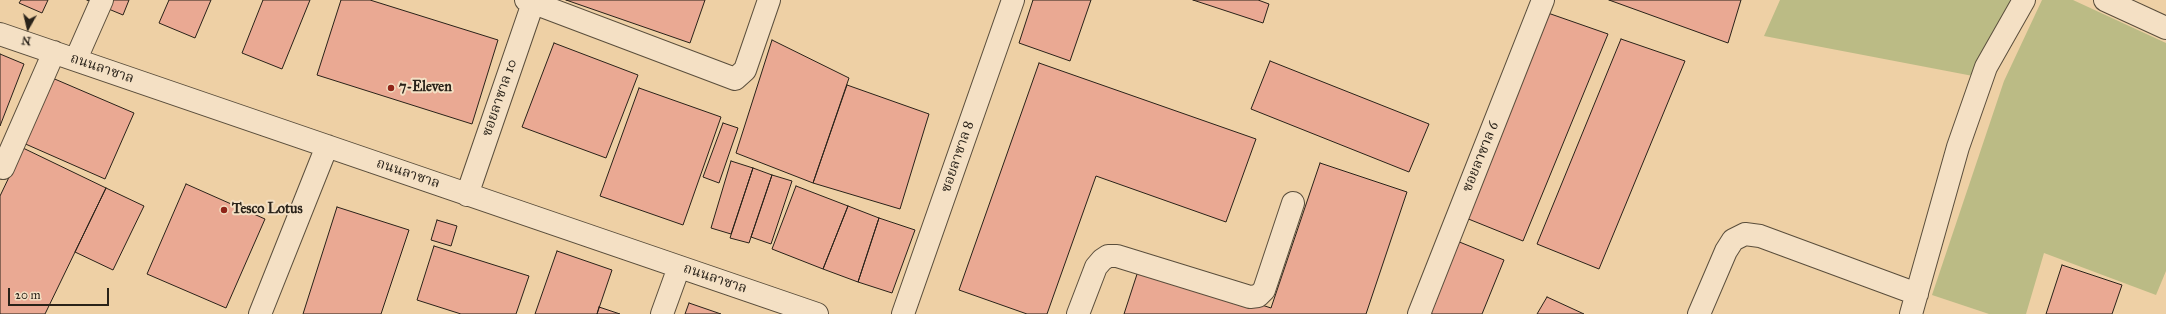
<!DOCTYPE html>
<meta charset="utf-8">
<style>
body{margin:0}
#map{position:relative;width:2166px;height:314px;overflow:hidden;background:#eed0a5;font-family:"IM FELL Great Primer",serif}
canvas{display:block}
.north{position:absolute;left:8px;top:8px;width:40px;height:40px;-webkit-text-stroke:3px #f4e0c4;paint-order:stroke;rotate:188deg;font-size:11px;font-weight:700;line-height:16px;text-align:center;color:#292219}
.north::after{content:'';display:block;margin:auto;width:14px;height:18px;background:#292219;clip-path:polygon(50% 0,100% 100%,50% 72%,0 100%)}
.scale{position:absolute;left:8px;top:288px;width:101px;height:18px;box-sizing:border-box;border:2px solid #292219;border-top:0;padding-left:5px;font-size:12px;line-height:14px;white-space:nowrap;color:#292219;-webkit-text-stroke:3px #f4e0c4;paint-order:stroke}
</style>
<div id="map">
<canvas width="2166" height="314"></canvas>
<div class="north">N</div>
<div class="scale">20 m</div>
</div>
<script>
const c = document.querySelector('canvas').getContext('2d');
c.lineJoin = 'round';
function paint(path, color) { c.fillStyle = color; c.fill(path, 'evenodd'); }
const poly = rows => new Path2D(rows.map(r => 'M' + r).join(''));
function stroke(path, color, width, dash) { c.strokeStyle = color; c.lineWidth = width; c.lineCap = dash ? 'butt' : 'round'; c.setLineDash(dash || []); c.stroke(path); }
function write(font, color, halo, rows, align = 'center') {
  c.font = font + ' "IM FELL Great Primer","Noto Serif Thai",serif'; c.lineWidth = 4; c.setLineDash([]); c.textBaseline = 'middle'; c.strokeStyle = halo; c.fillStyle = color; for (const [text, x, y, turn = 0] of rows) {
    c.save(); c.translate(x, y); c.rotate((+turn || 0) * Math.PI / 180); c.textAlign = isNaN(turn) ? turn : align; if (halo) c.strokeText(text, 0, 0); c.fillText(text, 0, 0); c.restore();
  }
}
const green = poly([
 [1780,0,2011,0,1973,76,1764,36],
 [2042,0,2073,0,2166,43,2166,271,2156,295,2044,253,2026,314,1989,314,1932,295,2004,81]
]);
const building = poly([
 [21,0,48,0,42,13,19,3,21,0],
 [87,0,129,0,123,15,87,0],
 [169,0,211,0,195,38,159,23,169,0],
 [263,0,310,0,282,69,242,53,263,0],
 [341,0,370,0,498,40,472,124,317,75,341,0],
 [566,0,705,0,690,43,566,0],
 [1033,0,1091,0,1070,61,1019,43,1033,0],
 [1193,0,1258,0,1269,4,1263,23,1193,0],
 [1609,0,1741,0,1728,43,1609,0],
 [1545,12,1608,34,1523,241,1461,216,1545,12],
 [1621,39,1685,61,1599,269,1537,244,1621,39],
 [772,40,849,78,813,183,736,153,772,40],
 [554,43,638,75,606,158,522,127,554,43],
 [0,54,24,64,0,126,0,54],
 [1270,61,1429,124,1409,172,1251,109,1270,61],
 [1039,63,1256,139,1226,222,1096,176,1047,314,1027,314,959,290,1039,63],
 [50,77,134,113,105,179,21,142,50,77],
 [847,85,929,114,900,209,813,183,847,85],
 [639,88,721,117,683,225,600,196,639,88],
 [723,123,738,128,719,183,703,177,723,123],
 [23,148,106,188,45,314,0,314,0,196,23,148],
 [731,161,753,168,731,234,711,228,731,161],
 [1320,163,1407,192,1366,314,1124,314,1140,265,1271,308,1320,163],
 [753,168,772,175,749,243,730,238,753,168],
 [772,175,792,181,771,244,751,237,772,175],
 [186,184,265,219,226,308,147,274,186,184],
 [796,186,848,206,823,269,772,249,796,186],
 [106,188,144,206,113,270,75,252,106,188],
 [848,206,879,218,858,282,823,269,848,206],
 [337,207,409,230,381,314,303,314,337,207],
 [879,218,915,230,892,293,858,282,879,218],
 [437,220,457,226,451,246,431,240,437,220],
 [1452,239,1504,260,1482,314,1433,314,1424,311,1452,239],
 [434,246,529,276,516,314,461,314,417,300,434,246],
 [557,251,612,270,597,314,535,314,557,251],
 [2062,265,2122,285,2112,314,2046,314,2062,265],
 [1547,297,1584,314,1537,314,1547,297],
 [689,303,721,314,685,314,689,303],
 [599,307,620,314,597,314,599,307]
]);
const minor = poly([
 [526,0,735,79,745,70,769,0],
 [2105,0,2166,28],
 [0,34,817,314],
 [76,59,102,0],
 [3,168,54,52],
 [467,195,534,0],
 [260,314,327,146],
 [662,314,679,267],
 [903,314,1013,0],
 [1078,314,1096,267,1102,260,1108,256,1117,256,1250,297,1258,296,1264,290,1293,203],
 [1419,314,1543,0],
 [1699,314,1726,251,1733,240,1745,234,1760,236,1917,294],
 [1911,314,1958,147,1986,67,2024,0]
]);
const markers = [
 [391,88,4,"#8f2418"],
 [224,210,4,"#8f2418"]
];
const streetNames = [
 ["ถนนลาซาล",102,69,19],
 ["ซอยลาซาล 10",500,98,-71],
 ["ซอยลาซาล 8",958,157,-71],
 ["ซอยลาซาล 6",1481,157,-68],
 ["ถนนลาซาล",408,174,19],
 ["ถนนลาซาล",715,279,19]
];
const poiNames = [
 ["7-Eleven",399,88],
 ["Tesco Lotus",232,210]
];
paint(green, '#bbbb85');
paint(building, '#eaa993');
stroke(building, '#292219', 1);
stroke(minor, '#5a4e3c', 24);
stroke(minor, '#f4e0c4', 22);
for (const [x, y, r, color] of markers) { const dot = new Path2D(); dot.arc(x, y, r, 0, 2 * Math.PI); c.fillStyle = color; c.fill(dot); stroke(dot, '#f4e0c4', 1.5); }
write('14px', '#292219', '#f4e0c4', streetNames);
write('bold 14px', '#292219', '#f4e0c4', poiNames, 'left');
</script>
